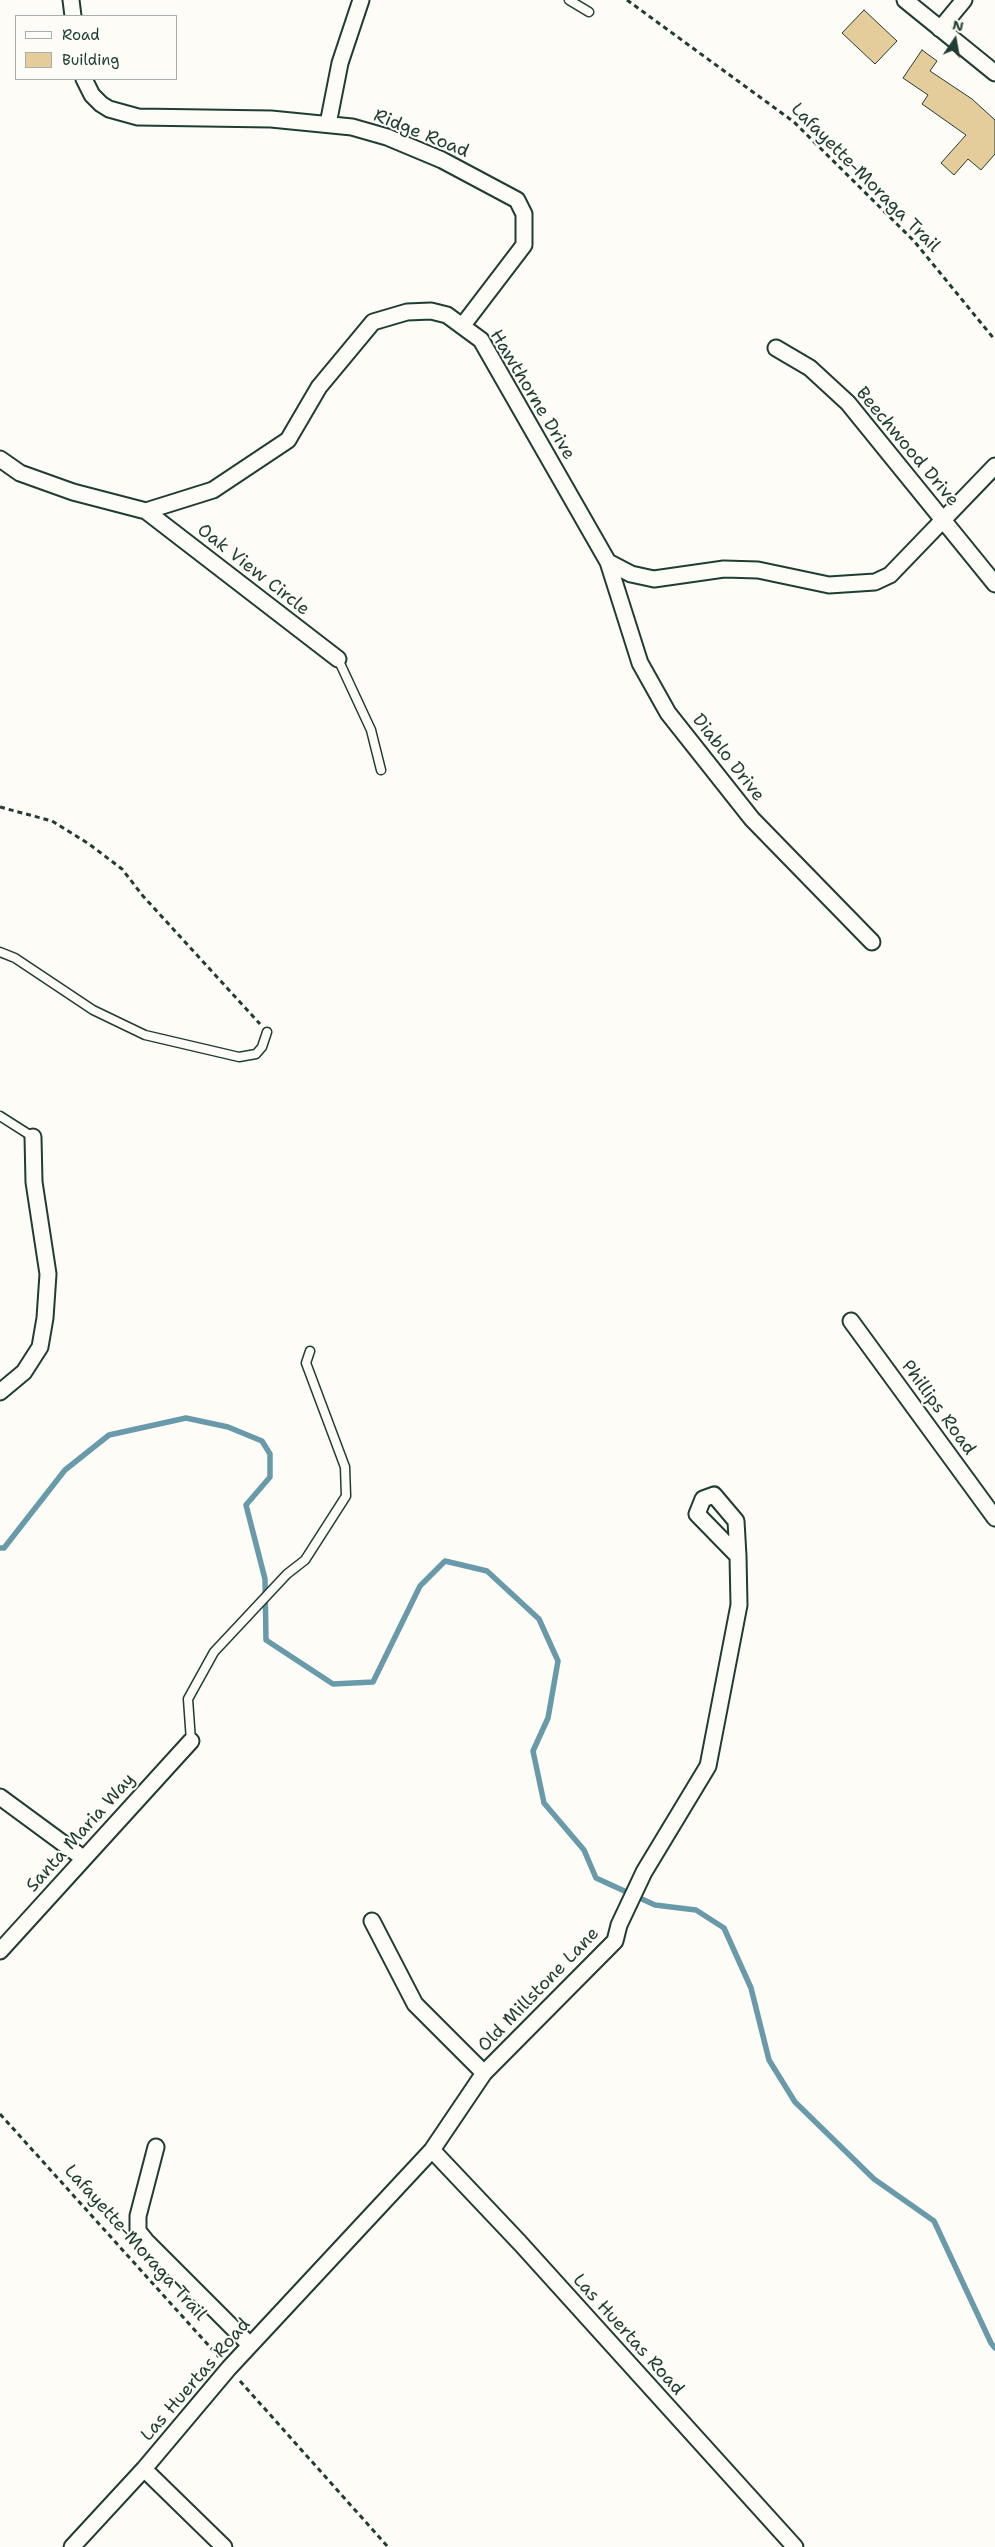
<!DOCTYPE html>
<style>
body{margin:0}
#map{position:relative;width:995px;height:2547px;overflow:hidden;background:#fdfcf7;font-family:"Shantell Sans",sans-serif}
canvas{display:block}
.legend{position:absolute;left:15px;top:15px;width:162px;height:65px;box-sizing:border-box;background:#fdfcf7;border:1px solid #a4b0a9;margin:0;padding:6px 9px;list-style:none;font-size:15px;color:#1f3d34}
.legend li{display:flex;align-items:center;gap:10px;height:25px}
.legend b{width:25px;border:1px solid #a4b0a9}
.north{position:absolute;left:930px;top:15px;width:50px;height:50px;-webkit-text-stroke:4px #fdfcf7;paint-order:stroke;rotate:12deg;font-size:14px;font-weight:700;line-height:20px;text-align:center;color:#1f3d34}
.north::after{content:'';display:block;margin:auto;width:18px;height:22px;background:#1f3d34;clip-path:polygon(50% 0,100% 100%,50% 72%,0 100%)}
</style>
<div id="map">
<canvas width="995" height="2547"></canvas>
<ul class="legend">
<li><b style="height:6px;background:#fdfcf7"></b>Road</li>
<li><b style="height:14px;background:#e4cc9b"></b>Building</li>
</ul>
<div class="north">N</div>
</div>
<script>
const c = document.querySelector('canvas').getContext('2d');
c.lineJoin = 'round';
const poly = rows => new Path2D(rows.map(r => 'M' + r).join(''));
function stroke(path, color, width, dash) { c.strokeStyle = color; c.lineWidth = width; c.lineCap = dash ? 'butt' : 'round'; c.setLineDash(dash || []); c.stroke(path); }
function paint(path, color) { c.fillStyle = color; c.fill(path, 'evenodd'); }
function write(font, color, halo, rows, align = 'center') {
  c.font = font + ' "Shantell Sans",sans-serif'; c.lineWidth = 4; c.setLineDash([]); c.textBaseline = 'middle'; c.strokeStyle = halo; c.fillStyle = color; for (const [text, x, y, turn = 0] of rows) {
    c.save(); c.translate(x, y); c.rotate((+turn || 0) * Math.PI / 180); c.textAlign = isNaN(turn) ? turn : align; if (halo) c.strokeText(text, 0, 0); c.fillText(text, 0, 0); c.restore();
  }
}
const stream = poly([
 [0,1548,4,1548,65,1470,109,1435,186,1418,228,1427,262,1441,270,1454,270,1477,246,1505,265,1579,266,1640,333,1684,373,1682,420,1586,445,1561,487,1571,539,1619,558,1661,548,1718,533,1751,544,1803,584,1850,596,1878,655,1905,696,1910,724,1928,751,1988,769,2060,795,2102,874,2179,934,2221,991,2343,995,2348]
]);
const building = poly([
 [864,10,897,41,875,64,842,33,864,10],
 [922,50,937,61,930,71,972,99,995,120,995,154,981,170,968,159,954,175,941,163,966,135,922,104,928,95,903,78,922,50]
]);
const path = poly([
 [627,0,794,122,914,241,995,340],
 [0,807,52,821,89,844,122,869,143,896,260,1024],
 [0,2114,219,2357],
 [240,2381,388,2547]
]);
const service = poly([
 [569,0,589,12],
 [338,659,371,730,381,770],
 [0,952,15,958,93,1010,145,1035,239,1057,256,1054,262,1047,267,1032],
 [0,1116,33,1137],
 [191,1741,188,1699,214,1652,287,1574,305,1560,346,1496,345,1467,306,1363,310,1351]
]);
const minor = poly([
 [71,0,73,16],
 [905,0,995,73],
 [940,29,964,0],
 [84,79,92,95,101,104,109,109,138,117,271,119,352,127,387,137,442,160,517,200,524,214,524,245,463,325],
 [328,124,340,63,361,0],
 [776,348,810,368,848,403,995,584],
 [0,459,20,473,73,492,146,511,213,490,288,440,319,387,373,322,407,312,431,311,447,315,481,340,608,562,640,663,668,713,752,819,872,942],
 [146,511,338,659],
 [608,562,631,574,654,579,724,569,758,570,829,585,875,582,890,575,995,466],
 [851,1321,995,1518],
 [0,1392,24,1372,40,1347,45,1318,48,1274,34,1182,33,1137],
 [0,1797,83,1858],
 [372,1921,415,2004,484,2073],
 [0,1951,191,1741],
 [156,2147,138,2216,138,2231,146,2241,250,2345],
 [432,2150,520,2243,795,2547],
 [144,2469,224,2547],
 [72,2547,144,2469,229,2368,432,2150,484,2073,615,1941,619,1925,644,1872,708,1766,739,1605,738,1556,736,1521,714,1495,703,1499,697,1514,738,1556]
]);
const streetNames = [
 ["Ridge Road",421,134,22],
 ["Lafayette-Moraga Trail",865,178,45],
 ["Hawthorne Drive",532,395,59],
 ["Beechwood Drive",907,447,50],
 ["Oak View Circle",253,570,38],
 ["Diablo Drive",728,758,52],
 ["Phillips Road",938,1408,54],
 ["Santa Maria Way",81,1833,-48],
 ["Old Millstone Lane",539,1990,-46],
 ["Lafayette-Moraga Trail",135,2243,48],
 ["Las Huertas Road",628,2335,48],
 ["Las Huertas Road",196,2380,-49]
];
stroke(stream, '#689aaa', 5.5);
paint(building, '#e4cc9b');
stroke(building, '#1f3d34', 1);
stroke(service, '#1f3d34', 11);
stroke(minor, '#1f3d34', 19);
stroke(path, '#1f3d34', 3, [5, 4]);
stroke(service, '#fdfcf7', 8);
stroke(minor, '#fdfcf7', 15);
write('18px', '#1f3d34', '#fdfcf7', streetNames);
</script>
